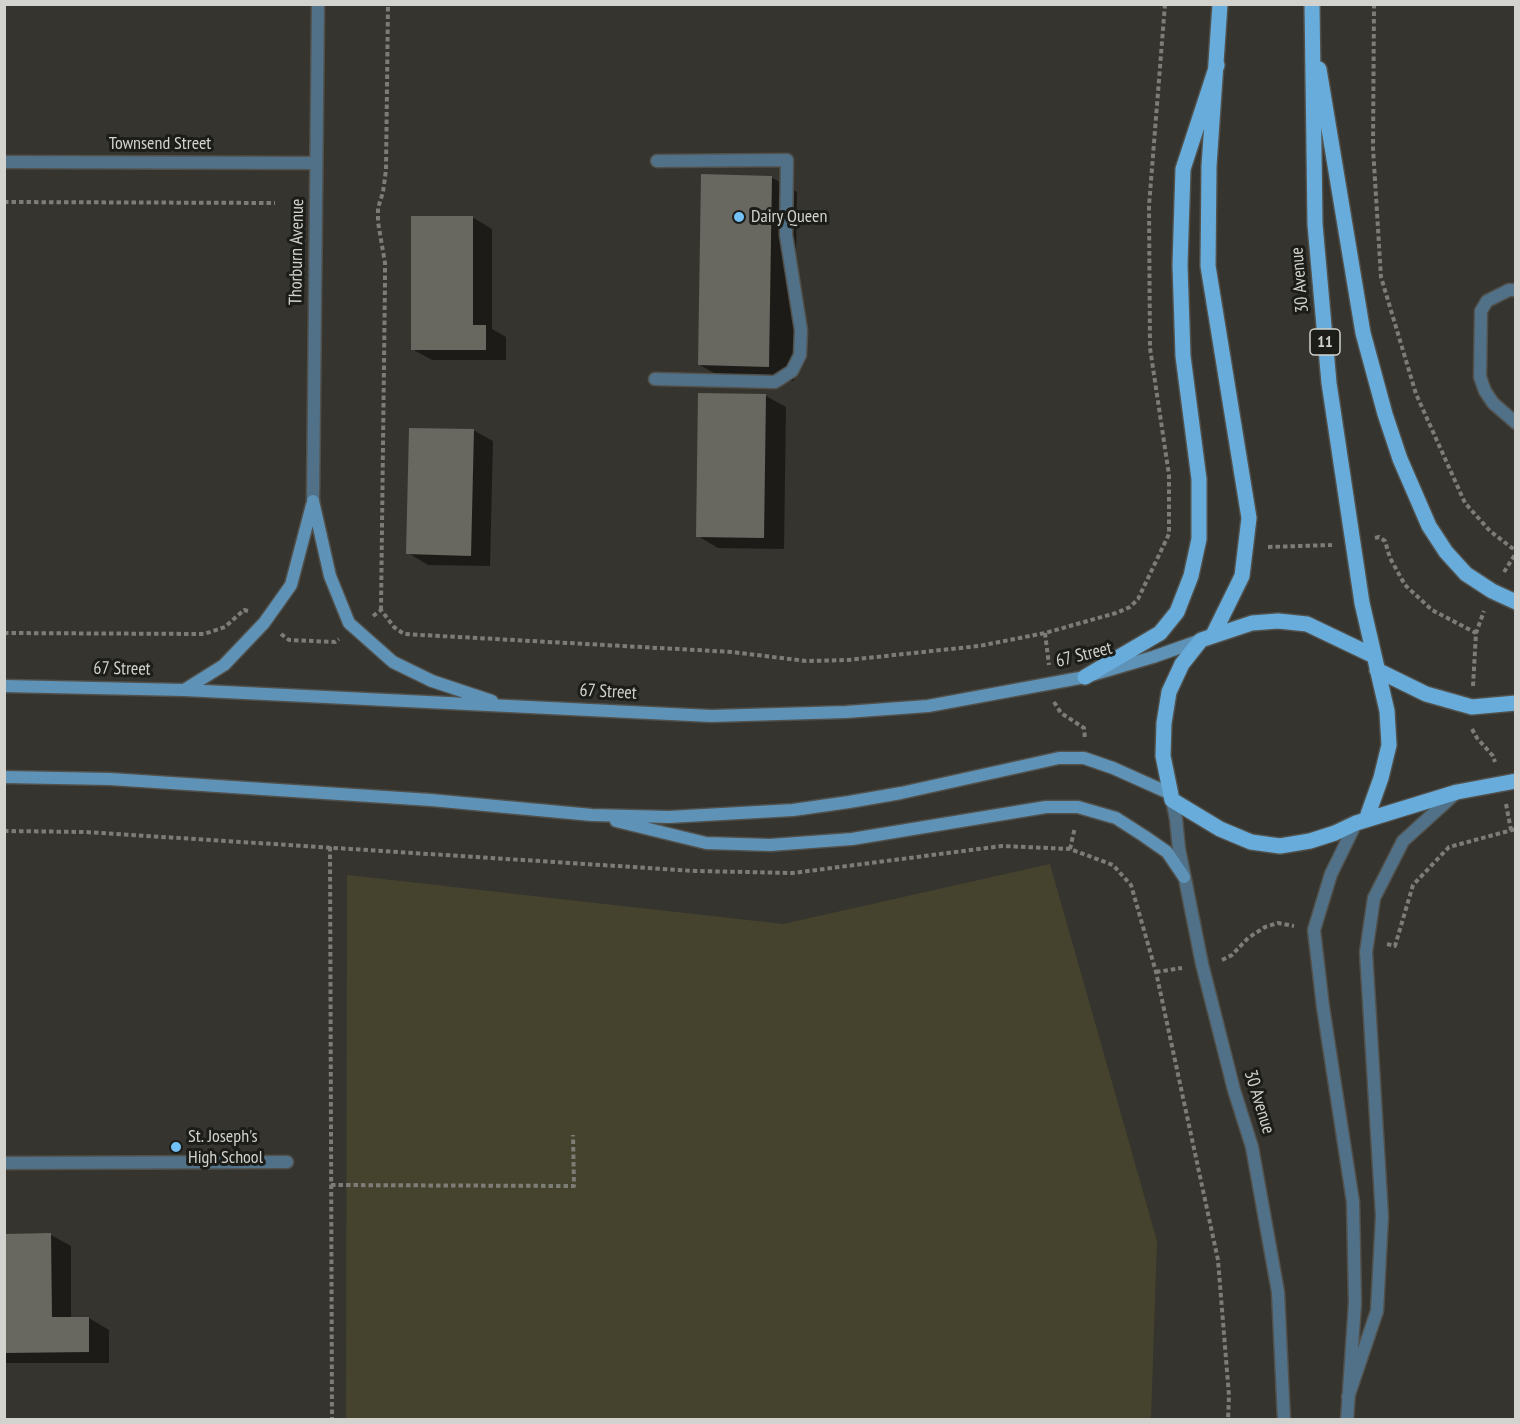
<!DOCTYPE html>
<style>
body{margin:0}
#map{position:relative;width:1520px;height:1424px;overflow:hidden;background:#35342e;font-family:"PT Sans Narrow",sans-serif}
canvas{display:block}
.frame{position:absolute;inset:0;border:6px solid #d2d2ce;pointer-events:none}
</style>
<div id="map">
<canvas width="1520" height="1424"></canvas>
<div class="frame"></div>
</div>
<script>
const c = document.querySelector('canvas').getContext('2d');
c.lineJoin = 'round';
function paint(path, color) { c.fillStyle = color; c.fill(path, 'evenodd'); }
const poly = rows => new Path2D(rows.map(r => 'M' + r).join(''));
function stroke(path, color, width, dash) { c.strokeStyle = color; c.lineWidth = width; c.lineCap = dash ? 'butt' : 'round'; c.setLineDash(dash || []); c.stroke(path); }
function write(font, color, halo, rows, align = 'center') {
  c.font = font + ' "PT Sans Narrow",sans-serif'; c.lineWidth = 6; c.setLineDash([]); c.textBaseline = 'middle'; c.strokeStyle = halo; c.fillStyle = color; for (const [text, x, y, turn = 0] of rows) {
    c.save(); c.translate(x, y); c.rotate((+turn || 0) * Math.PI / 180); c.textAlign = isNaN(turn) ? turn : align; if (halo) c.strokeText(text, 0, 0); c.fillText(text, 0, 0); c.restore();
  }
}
const green = poly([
 [1050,864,1157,1241,1151,1419,346,1419,347,875,783,924]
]);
const shadow = poly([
 [771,177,797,192,794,381,726,380,700,365],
 [472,217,492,229,492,329,506,337,506,360,432,360,412,349],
 [766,396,786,407,784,549,718,548,698,536],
 [473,430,493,441,490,566,428,565,408,553],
 [4,1235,51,1235,71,1246,71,1318,89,1318,109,1330,109,1363,4,1363]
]);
const building = poly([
 [701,174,772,176,769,367,698,365],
 [411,216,473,216,473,325,486,325,486,350,411,350],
 [698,393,766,394,764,538,696,537],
 [409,428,474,429,471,556,406,554],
 [51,1233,52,1317,89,1317,89,1352,4,1353,4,1234]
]);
const path = poly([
 [1374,4,1373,148,1381,277,1416,394,1465,503,1490,531,1516,551],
 [4,202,275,203],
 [1375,538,1379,537,1385,541,1390,558,1405,585,1432,610,1476,633],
 [1268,547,1332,545],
 [1504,572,1516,553],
 [381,610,385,281,385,263,378,222,378,208,383,192,386,170,388,4],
 [373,616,381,610,394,627,404,634,732,652,806,661,848,660,979,646,1045,633,1116,613,1130,607,1138,599,1169,534,1169,475,1150,348,1149,206,1165,4],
 [4,633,204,634,225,627,244,610,248,611],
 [1045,633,1049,665],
 [281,634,289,640,335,642,339,639],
 [1473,686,1476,633,1484,611],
 [1054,702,1061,713,1084,728,1085,739],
 [1472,729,1477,738,1493,756,1495,762],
 [1506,804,1511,830],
 [4,831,85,832,695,871,793,873,1002,846,1070,849,1113,865,1131,885,1156,972,1218,1260,1229,1396,1228,1420],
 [330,847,332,1420],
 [1070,849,1075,827],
 [1387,944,1395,946,1413,885,1449,847,1516,829],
 [1222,960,1232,955,1248,938,1265,927,1278,923,1294,926],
 [1156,972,1182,968],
 [331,1185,574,1186,573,1135]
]);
const service = poly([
 [1516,290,1509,290,1487,301,1481,311,1480,377,1485,391,1493,403,1516,423],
 [655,379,775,382,792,371,800,355,801,330,786,235,787,160,657,161],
 [4,1163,287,1162]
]);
const minor = poly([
 [4,162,316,163],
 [313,501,318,4]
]);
const tertiary = poly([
 [1172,800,1176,819,1179,849,1202,964,1234,1090,1252,1147,1278,1292,1284,1420],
 [1348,1397,1377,1311,1382,1216,1366,952,1374,898,1403,841,1456,793],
 [1347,1420,1355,1303,1353,1202,1323,1007,1314,930,1331,874,1356,823]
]);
const secondary = poly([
 [313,501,330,576,349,623,393,662,432,681,492,701],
 [4,686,184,690,711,716,846,712,928,706,1085,677,1153,657,1201,640],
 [184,690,224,665,264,623,291,585,312,505],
 [4,777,110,779,431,800,592,815,669,817,793,810,849,802,901,793,1059,758,1084,758,1113,768,1171,794],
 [616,821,706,843,770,845,852,839,1046,807,1078,807,1116,818,1144,836,1167,852,1184,877]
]);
const primary = poly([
 [1312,4,1315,224,1329,383,1362,603,1387,711,1389,745,1381,778,1366,820],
 [1319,69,1363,333,1385,414,1400,459,1429,526,1446,552,1466,574,1492,591,1516,602],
 [1213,635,1242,576,1249,518,1208,266,1209,166,1220,4],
 [1374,656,1307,624,1278,621,1252,623,1201,640,1182,664,1169,692,1164,723,1163,756,1172,800,1220,829,1251,842,1280,846,1310,841,1335,833,1356,823,1457,792,1516,781],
 [1377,670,1426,694,1472,707,1516,703],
 [1085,677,1160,633,1177,612,1191,576,1199,539,1199,479,1183,356,1180,265,1183,169,1217,65]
]);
const markers = [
 [739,217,6,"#73c1f5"],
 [176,1147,6,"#73c1f5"]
];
const shields = [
 [1325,342,30]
];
const shieldNames = [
 ["11",1325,342]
];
const streetNames = [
 ["Townsend Street",160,144],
 ["Thorburn Avenue",297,252,-89],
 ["30 Avenue",1300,280,-95],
 ["67 Street",1084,655,-14],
 ["67 Street",122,669,1],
 ["67 Street",608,692,3],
 ["30 Avenue",1259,1102,73]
];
const poiNames = [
 ["Dairy Queen",751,217],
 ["St. Joseph's",188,1137],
 ["High School",188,1158]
];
paint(green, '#45432d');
paint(shadow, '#0007');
paint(building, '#686760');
stroke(service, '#51504b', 15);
stroke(minor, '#51504b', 15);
stroke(tertiary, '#51504b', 15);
stroke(secondary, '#51504b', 15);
stroke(primary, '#51504b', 18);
stroke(path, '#7d7c77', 4, [4.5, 3]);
stroke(service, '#517188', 12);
stroke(minor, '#517188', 12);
stroke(tertiary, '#517188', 12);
stroke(secondary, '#5e92b7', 12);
stroke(primary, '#67acdb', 15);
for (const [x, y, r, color] of markers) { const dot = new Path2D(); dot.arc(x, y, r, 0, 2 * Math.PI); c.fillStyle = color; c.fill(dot); stroke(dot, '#1c1c19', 2); }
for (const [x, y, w] of shields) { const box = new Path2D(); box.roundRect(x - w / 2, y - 13, w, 26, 4.5); c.fillStyle = '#1c1c19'; c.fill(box); stroke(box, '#d2d2ce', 1.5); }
write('bold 16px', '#d2d2ce', null, shieldNames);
write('18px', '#d2d2ce', '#1c1c19', streetNames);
write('18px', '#d2d2ce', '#1c1c19', poiNames, 'left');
</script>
